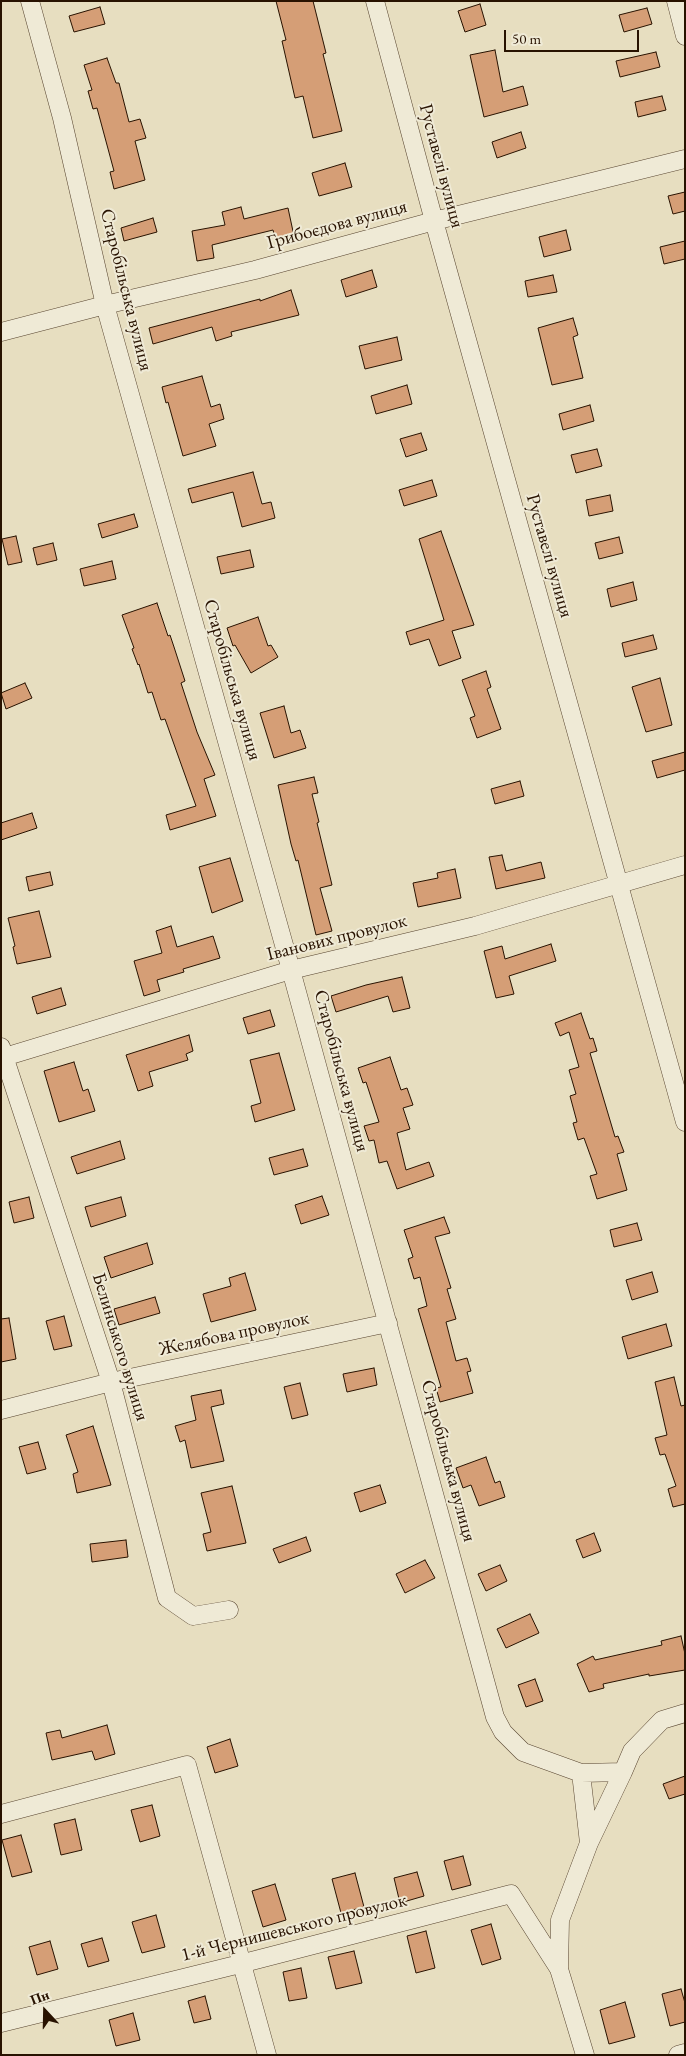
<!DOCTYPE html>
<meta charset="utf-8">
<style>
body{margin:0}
#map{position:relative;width:686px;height:2056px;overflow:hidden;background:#e7dec0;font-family:"EB Garamond",serif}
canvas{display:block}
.frame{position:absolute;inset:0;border:2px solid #281200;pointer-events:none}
.north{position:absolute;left:20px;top:1986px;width:50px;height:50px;-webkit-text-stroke:4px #efead6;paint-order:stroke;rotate:339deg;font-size:14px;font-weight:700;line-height:20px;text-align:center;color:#281200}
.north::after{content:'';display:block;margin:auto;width:18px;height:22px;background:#281200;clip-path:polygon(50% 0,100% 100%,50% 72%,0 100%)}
.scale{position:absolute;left:504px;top:30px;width:135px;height:22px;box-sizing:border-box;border:2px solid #281200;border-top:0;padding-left:6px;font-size:15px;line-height:18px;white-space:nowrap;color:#281200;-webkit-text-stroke:4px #efead6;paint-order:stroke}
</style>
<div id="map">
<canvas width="686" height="2056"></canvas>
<div class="frame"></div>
<div class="north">Пн</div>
<div class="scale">50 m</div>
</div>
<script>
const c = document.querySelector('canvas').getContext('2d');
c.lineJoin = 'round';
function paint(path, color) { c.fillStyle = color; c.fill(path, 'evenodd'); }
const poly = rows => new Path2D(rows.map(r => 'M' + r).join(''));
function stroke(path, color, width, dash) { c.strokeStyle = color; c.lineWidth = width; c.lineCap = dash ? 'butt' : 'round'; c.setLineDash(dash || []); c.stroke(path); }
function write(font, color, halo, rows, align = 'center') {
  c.font = font + ' "EB Garamond",serif'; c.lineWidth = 4; c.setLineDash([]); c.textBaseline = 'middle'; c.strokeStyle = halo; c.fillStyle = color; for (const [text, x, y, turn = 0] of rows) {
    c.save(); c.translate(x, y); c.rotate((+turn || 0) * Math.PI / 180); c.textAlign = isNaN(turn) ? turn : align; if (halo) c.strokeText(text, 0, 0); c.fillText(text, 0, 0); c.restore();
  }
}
const building = poly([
 [276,1,313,1,326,53,323,54,342,131,313,138,303,96,295,98,282,41,286,40,276,1],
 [480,4,486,25,465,32,458,11,480,4],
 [100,7,105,24,74,32,69,16,100,7],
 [647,8,652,24,624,32,619,15,647,8],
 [495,50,503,92,523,86,528,105,484,117,470,55,495,50],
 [656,52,660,67,620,77,616,61,656,52],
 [107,58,116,83,119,83,129,122,140,119,146,138,135,141,145,180,114,189,110,172,114,171,97,108,93,109,88,91,92,90,84,65,107,58],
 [662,96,666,110,638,117,635,102,662,96],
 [521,132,526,148,497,158,492,142,521,132],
 [345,163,352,187,319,196,312,173,345,163],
 [685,192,685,211,673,214,668,196,685,192],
 [241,207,244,219,288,208,294,236,276,241,273,230,212,245,214,258,197,261,192,231,225,225,222,212,241,207],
 [153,218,157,232,124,241,121,228,153,218],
 [566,230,571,250,544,257,539,237,566,230],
 [685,241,685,259,664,264,660,247,685,241],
 [372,270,377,287,346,297,341,280,372,270],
 [553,275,557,292,528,297,525,281,553,275],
 [291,290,299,315,231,332,232,336,216,341,212,327,153,344,149,328,260,299,260,301,291,290],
 [573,318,578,335,573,337,583,378,552,385,538,328,573,318],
 [397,337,402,360,365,369,359,346,397,337],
 [202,376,211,407,220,404,224,419,209,424,216,446,183,456,168,402,166,403,162,387,202,376],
 [407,385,412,404,376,414,371,396,407,385],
 [590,405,594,421,563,430,559,414,590,405],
 [421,433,427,450,406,457,400,439,421,433],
 [597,449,602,466,576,473,571,455,597,449],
 [253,472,262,504,271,502,275,518,242,527,233,492,192,503,188,489,253,472],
 [432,480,437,496,404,506,399,490,432,480],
 [610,495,613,511,589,516,586,500,610,495],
 [134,514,138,527,102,538,98,524,134,514],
 [441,531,474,625,452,631,461,658,439,666,429,639,410,645,406,632,444,620,419,539,441,531],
 [16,536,22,562,8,565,2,539,16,536],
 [619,537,623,553,599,559,595,543,619,537],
 [53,543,57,560,37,565,33,548,53,543],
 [250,550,254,567,221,574,217,557,250,550],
 [112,561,116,579,84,586,80,569,112,561],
 [633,582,637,600,611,607,607,589,633,582],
 [157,603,168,636,170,635,174,647,185,681,181,683,197,732,215,775,204,779,216,816,170,830,166,815,196,806,165,719,161,720,152,692,148,693,139,664,138,665,132,649,134,648,122,615,157,603],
 [258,617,268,646,271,645,278,657,251,673,235,645,233,646,227,628,258,617],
 [653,635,657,649,625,657,622,643,653,635],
 [486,671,491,687,487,689,501,729,477,738,470,718,475,716,462,680,486,671],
 [660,678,672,725,646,732,632,687,660,678],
 [25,683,32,698,6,709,1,693,25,683],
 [284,706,291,733,300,730,306,748,274,758,260,713,284,706],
 [685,752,685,770,657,778,652,761,685,752],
 [314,777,318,793,312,794,319,822,317,823,332,885,320,888,332,931,316,935,298,860,296,861,291,844,278,785,314,777],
 [520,781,524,796,495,804,491,789,520,781],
 [32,813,37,828,1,840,1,823,32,813],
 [502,855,506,871,541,862,545,878,496,889,489,857,502,855],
 [230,858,243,901,212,913,199,867,230,858],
 [455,869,461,898,418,907,413,883,438,878,437,873,455,869],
 [50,872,53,885,29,891,26,877,50,872],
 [39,911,51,957,17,964,13,947,15,946,8,918,39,911],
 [171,926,177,947,213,936,220,958,183,969,184,972,157,980,160,991,144,996,134,961,162,953,156,931,171,926],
 [551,944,556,961,509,976,514,994,496,998,484,951,502,946,505,959,551,944],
 [402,977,410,1008,393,1012,388,996,336,1012,331,996,366,985,402,977],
 [61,988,66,1005,37,1014,32,997,61,988],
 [270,1010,275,1026,248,1034,243,1018,270,1010],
 [581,1013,590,1039,593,1038,597,1051,590,1053,615,1137,618,1136,624,1152,617,1154,627,1190,597,1199,590,1176,597,1174,584,1138,578,1140,573,1123,577,1122,570,1096,576,1094,569,1070,579,1067,569,1032,560,1036,555,1023,581,1013],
 [189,1035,193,1051,186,1054,188,1060,149,1072,153,1086,138,1091,126,1055,189,1035],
 [279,1053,295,1110,255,1122,251,1106,261,1103,250,1060,279,1053],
 [390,1057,401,1090,407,1088,413,1105,403,1108,410,1129,397,1133,406,1170,429,1162,434,1176,397,1189,387,1161,379,1163,374,1140,369,1141,364,1126,379,1122,366,1082,363,1083,358,1068,390,1057],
 [74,1062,83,1091,88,1089,95,1111,59,1122,44,1071,74,1062],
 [120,1141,125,1159,77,1174,71,1157,120,1141],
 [303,1149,308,1166,274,1175,269,1158,303,1149],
 [322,1196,329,1215,301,1224,295,1205,322,1196],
 [29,1197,34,1218,14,1223,9,1202,29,1197],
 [121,1197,126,1216,91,1227,85,1207,121,1197],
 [444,1217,450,1233,435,1237,451,1288,447,1289,456,1319,446,1322,456,1361,467,1358,471,1371,467,1372,473,1393,440,1402,436,1388,441,1387,418,1309,427,1306,420,1277,414,1279,408,1259,413,1257,404,1230,444,1217],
 [637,1223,642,1240,614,1247,610,1230,637,1223],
 [147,1243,153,1264,111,1278,104,1257,147,1243],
 [652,1272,658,1292,632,1300,626,1280,652,1272],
 [245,1273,256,1310,211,1322,203,1294,231,1286,229,1278,245,1273],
 [155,1297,160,1313,119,1325,114,1309,155,1297],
 [64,1316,72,1346,54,1350,46,1321,64,1316],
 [9,1318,16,1359,1,1362,1,1319,9,1318],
 [666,1324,672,1346,628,1359,622,1337,666,1324],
 [374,1368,377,1385,347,1392,343,1374,374,1368],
 [674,1377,681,1406,685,1405,685,1504,673,1507,668,1489,676,1486,665,1454,660,1455,655,1438,667,1435,655,1382,674,1377],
 [300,1383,308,1415,292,1419,284,1387,300,1383],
 [221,1390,224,1404,211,1407,224,1461,191,1468,185,1440,180,1442,175,1426,196,1420,191,1396,221,1390],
 [93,1426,111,1485,77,1493,73,1474,78,1472,66,1435,93,1426],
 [38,1442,46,1469,27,1474,19,1447,38,1442],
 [486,1457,495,1483,500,1481,505,1497,479,1506,471,1485,463,1488,456,1468,486,1457],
 [380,1485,386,1503,360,1512,354,1493,380,1485],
 [232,1486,246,1543,207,1551,203,1534,211,1532,201,1493,232,1486],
 [594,1533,601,1551,583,1558,576,1540,594,1533],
 [306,1537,311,1551,279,1563,273,1549,306,1537],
 [126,1540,128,1557,92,1562,90,1544,126,1540],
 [425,1560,435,1578,405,1593,396,1574,425,1560],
 [500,1565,507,1581,486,1591,478,1574,500,1565],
 [530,1614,539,1633,506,1648,497,1629,530,1614],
 [681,1636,685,1654,685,1670,649,1676,649,1674,603,1684,604,1688,589,1692,577,1664,593,1656,595,1660,662,1645,661,1641,681,1636],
 [535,1679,543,1701,526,1707,518,1685,535,1679],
 [107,1725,115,1754,95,1760,92,1751,52,1760,46,1733,60,1730,62,1738,107,1725],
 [230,1739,238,1766,215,1773,207,1747,230,1739],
 [685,1776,685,1794,669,1799,663,1784,685,1776],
 [152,1805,160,1836,140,1842,131,1810,152,1805],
 [75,1819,82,1850,61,1855,54,1824,75,1819],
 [21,1835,32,1872,12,1877,2,1840,21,1835],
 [463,1856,471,1885,452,1890,444,1861,463,1856],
 [417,1872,424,1896,400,1903,394,1878,417,1872],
 [355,1873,364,1907,341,1913,332,1879,355,1873],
 [275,1884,286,1920,263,1927,252,1891,275,1884],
 [156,1915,165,1947,142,1953,132,1922,156,1915],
 [491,1924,501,1959,482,1965,471,1930,491,1924],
 [426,1931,435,1968,416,1973,407,1936,426,1931],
 [102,1938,109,1961,88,1967,81,1944,102,1938],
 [50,1941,58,1969,37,1975,29,1947,50,1941],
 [354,1951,362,1983,336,1989,328,1957,354,1951],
 [301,1968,307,1998,289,2001,283,1972,301,1968],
 [681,1989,685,2003,685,2022,670,2026,662,1994,681,1989],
 [205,1996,211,2019,194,2023,188,2001,205,1996],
 [625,2002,635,2037,609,2044,600,2010,625,2002],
 [133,2013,140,2040,116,2046,109,2020,133,2013]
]);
const minor = poly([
 [30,1,62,118,105,305,291,970,495,1717,503,1732,523,1752,581,1773,623,1772,589,1843,560,1920,559,1969,585,2055],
 [375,1,434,221,685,1122],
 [676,1,685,36],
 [1,332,105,305,255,270,434,221,685,159],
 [1,1047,111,1382,167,1598,193,1616,229,1610],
 [1,1058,291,970,475,926,685,865],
 [1,1410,111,1382,388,1323],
 [623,1772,632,1751,662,1720,685,1713],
 [581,1773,589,1843],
 [1,1814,187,1765,267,2055],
 [1,2023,240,1964,511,1894,559,1969],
 [678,2055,685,2053]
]);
const streetNames = [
 ["Руставелі вулиця",441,166,75],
 ["Грибоєдова вулиця",337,225,-15],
 ["Старобільська вулиця",126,290,76],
 ["Руставелі вулиця",549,556,74],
 ["Старобільська вулиця",232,680,74],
 ["Іванових провулок",337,938,-14],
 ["Старобільська вулиця",341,1071,75],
 ["Желябова провулок",234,1334,-12],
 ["Белинського вулиця",120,1347,73],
 ["Старобільська вулиця",448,1461,75],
 ["1-й Чернишевського провулок",294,1928,-14]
];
paint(building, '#d59e76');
stroke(building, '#281200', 1);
stroke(minor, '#584530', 19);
stroke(minor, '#efead6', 18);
write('19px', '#281200', '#efead6', streetNames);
</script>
